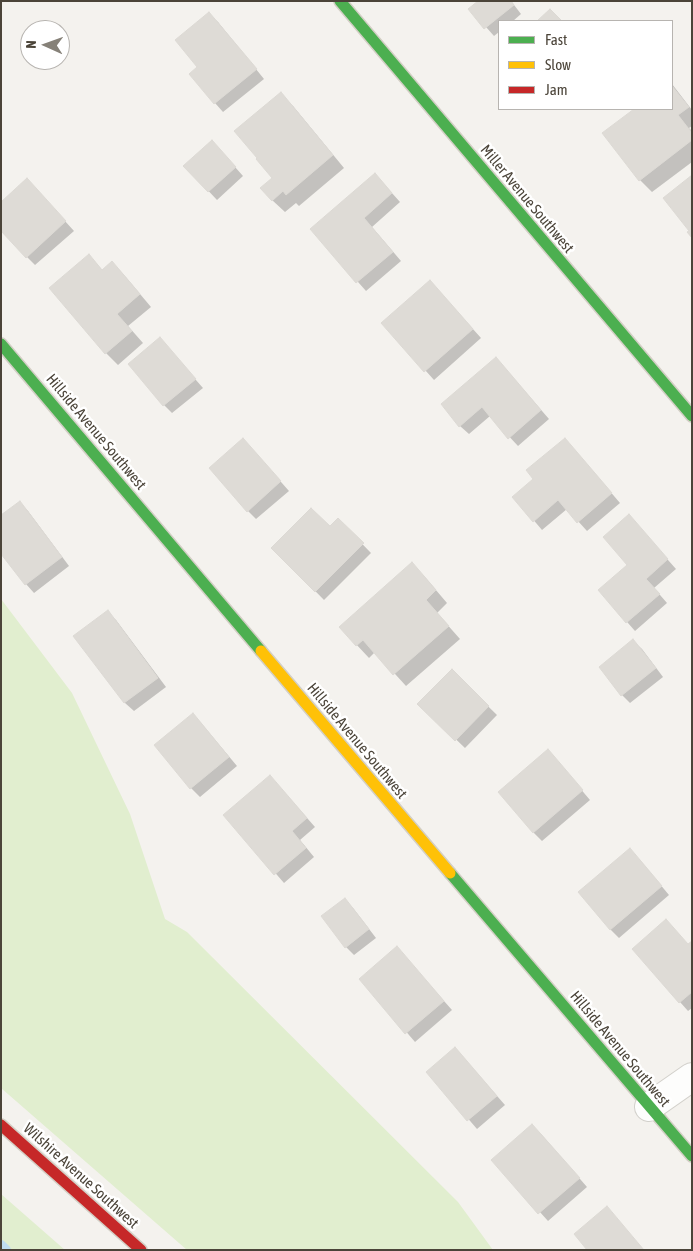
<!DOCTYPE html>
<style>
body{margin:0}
#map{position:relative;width:693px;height:1251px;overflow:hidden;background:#f4f2ee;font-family:"Asap Condensed",sans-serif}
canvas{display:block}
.frame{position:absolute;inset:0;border:2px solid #4b4439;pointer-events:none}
.legend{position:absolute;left:498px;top:20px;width:175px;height:90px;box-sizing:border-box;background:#fff;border:1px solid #b7b4b0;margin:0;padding:6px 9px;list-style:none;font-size:15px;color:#4b4439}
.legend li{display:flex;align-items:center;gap:10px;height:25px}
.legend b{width:25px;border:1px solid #b7b4b0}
.north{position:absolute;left:20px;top:20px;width:50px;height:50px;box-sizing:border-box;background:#fff;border:1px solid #b7b4b0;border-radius:50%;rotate:272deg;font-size:14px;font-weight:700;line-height:20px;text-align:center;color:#4b4439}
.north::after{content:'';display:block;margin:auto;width:18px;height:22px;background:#868178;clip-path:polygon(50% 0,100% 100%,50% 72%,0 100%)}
</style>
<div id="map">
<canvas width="693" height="1251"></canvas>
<div class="frame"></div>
<ul class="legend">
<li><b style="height:6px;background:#4caf50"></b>Fast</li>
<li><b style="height:6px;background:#ffc107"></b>Slow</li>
<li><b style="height:6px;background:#c62828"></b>Jam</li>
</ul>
<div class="north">N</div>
</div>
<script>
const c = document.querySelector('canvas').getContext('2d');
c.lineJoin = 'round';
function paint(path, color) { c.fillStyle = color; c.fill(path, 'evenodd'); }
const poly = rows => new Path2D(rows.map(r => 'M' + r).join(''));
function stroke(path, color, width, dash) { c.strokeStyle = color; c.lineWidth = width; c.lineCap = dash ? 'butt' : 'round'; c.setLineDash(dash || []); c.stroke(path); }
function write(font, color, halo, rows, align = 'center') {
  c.font = font + ' "Asap Condensed",sans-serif'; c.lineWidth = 5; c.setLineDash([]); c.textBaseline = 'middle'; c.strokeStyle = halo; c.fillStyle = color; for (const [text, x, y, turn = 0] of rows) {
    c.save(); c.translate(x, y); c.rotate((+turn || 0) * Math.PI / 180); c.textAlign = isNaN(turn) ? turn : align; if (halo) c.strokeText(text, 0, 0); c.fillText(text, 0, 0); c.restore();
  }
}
const green = poly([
 [1,599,72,693,130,814,165,919,187,932,458,1202,493,1250,187,1250,1,1088],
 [1,1194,65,1250,1,1250]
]);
const shadow = poly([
 [511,1,521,14,513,21,499,21,499,32,494,36,470,9],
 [209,14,218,22,264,79,223,112,215,103,199,67],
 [672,84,692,110,692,126,689,128,692,131,692,162,652,192,640,180,604,134,636,109,672,109],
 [281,94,293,106,344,168,299,206,296,203,285,212,272,200],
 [220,150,243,176,217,200,185,166],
 [383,183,400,202,372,227,401,261,366,291,312,230],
 [36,189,74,231,35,265,27,257],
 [89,255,103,271,112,263,124,275,151,307,128,326,143,343,118,365,106,353],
 [430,281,481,338,434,380,383,323],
 [160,339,203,388,172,413,164,405],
 [496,358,549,419,518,446,490,416,469,434,460,426],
 [251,448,289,491,256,519,248,511],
 [573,448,620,503,587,531,567,509,542,530,514,497],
 [20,503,28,511,69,566,34,593,26,584],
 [629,516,676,569,654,588,667,603,635,631,599,590,628,566],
 [338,519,371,553,324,600,273,548,330,528],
 [424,576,447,603,437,613,460,639,406,686,375,652,369,658,340,627],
 [107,612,116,620,166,687,134,711,125,703,75,636],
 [633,641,642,649,663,677,630,703,622,695],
 [452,671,497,715,465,748,419,704],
 [193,714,201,723,237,766,200,797,191,788,155,745],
 [556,760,590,800,542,841,533,832],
 [278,785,315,827,300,840,314,857,284,883,225,815],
 [639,859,669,895,619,938,610,929],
 [344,899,353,908,376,938,354,955,346,947],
 [692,943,692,1008,688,1011,680,1002,689,946],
 [397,948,452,1010,415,1042,361,979],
 [455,1048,505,1105,477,1129,428,1072],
 [541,1134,587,1187,548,1221,493,1160]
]);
const stream = poly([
 [1,1245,6,1250]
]);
const building = poly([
 [478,1,511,1,514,5,484,29,468,9,478,1],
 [550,9,562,21,537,21,550,9],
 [209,12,257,69,214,104,189,74,197,67,175,40,209,12],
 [672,86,689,107,678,115,692,133,692,140,639,181,602,133,634,109,672,109,672,86],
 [281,92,333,155,286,195,283,191,272,201,260,188,272,178,256,159,257,158,234,131,281,92],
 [212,140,236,167,208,192,183,166,212,140],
 [375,173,392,193,364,218,393,252,356,283,310,229,375,173],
 [692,175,692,238,687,232,689,231,663,198,692,175],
 [27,178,66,221,26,258,1,231,1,202,27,178],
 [89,254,102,270,112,261,140,294,117,314,132,331,105,354,49,288,89,254],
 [430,280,473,329,424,372,381,323,430,280],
 [160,337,196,379,163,406,128,364,160,337],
 [496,357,541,410,508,439,482,407,459,427,441,404,496,357],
 [243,438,281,481,247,512,209,468,243,438],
 [565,438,612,493,577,523,558,500,533,522,512,497,533,479,526,470,565,438],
 [20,501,62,557,25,585,1,554,1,515,20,501],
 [311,508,330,526,338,518,364,543,315,592,271,548,311,508],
 [629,514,668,559,646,579,660,594,626,623,598,590,627,565,603,537,629,514],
 [412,562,436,590,426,600,449,626,393,675,363,640,356,646,339,627,412,562],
 [108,610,158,678,124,703,73,636,108,610],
 [633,639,656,668,621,696,599,667,633,639],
 [452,669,489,706,455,741,417,704,452,669],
 [193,713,229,757,190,789,154,745,193,713],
 [548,749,583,790,533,833,498,792,548,749],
 [270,775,307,818,292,831,306,848,274,875,223,815,270,775],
 [630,848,662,886,610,930,578,892,630,848],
 [345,898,369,929,345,948,321,916,345,898],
 [666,919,688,944,692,941,692,992,679,1003,632,949,666,919],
 [397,946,444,1001,405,1034,359,979,397,946],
 [455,1047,497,1096,467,1121,426,1072,455,1047],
 [532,1124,580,1178,538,1214,491,1160,532,1124],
 [607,1206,644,1250,587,1250,574,1234,607,1206]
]);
const street = poly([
 [649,1107,692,1077]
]);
const fast = poly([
 [340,1,692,416],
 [1,344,261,651],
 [450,873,692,1156]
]);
const slow = poly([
 [261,651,450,873]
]);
const jam = poly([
 [1,1125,141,1250]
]);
const streetNames = [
 ["Miller Avenue Southwest",527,199,50],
 ["Hillside Avenue Southwest",96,432,50],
 ["Hillside Avenue Southwest",357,741,50],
 ["Hillside Avenue Southwest",620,1049,50],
 ["Wilshire Avenue Southwest",81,1176,42]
];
paint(green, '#e1eecf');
paint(shadow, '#0003');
stroke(stream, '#c0ddf1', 10);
paint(building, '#dedbd6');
stroke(building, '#dcd9d4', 1);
stroke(street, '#d2d0cb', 30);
stroke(fast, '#d3cfc5', 14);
stroke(slow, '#d3cfc5', 14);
stroke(jam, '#d3cfc5', 14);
stroke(street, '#fdfdfc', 28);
stroke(fast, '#4caf50', 11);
stroke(slow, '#ffc107', 11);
stroke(jam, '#c62828', 11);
write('15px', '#4b4439', '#fff', streetNames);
</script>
